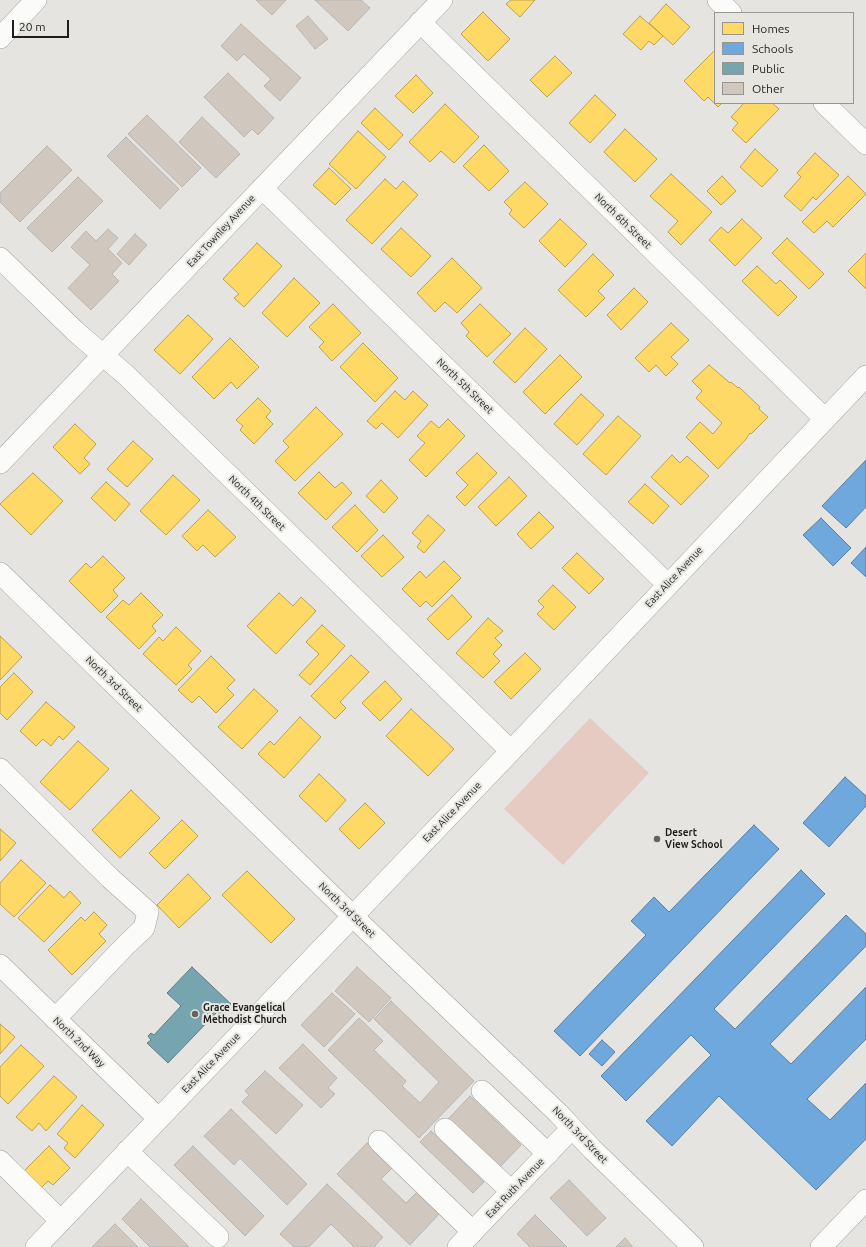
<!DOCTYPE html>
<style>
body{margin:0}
#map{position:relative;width:866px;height:1247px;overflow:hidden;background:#e5e4e1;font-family:Ubuntu,sans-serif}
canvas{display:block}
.legend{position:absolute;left:714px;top:12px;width:140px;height:92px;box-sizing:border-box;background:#e6e5e0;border:1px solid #969592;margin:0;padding:5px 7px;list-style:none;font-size:12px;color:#1e1e1c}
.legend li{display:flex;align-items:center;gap:8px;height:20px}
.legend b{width:20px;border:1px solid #969592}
.scale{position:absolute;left:12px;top:20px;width:57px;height:18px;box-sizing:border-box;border:2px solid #1e1e1c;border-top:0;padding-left:5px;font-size:12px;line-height:14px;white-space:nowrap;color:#1e1e1c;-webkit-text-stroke:3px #e6e5e0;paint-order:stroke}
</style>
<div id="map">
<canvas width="866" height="1247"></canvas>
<ul class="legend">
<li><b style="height:11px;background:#ffd966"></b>Homes</li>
<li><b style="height:11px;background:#6fa8dc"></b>Schools</li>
<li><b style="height:11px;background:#76a5af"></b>Public</li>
<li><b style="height:11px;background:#d0c7be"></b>Other</li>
</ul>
<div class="scale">20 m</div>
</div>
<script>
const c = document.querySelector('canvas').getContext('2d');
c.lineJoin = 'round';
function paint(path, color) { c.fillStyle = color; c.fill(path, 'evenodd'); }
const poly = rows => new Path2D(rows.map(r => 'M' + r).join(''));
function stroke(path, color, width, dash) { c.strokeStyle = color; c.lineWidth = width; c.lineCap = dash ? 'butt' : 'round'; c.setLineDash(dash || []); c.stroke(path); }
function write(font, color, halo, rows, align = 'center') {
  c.font = font + ' Ubuntu,sans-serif'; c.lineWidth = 4; c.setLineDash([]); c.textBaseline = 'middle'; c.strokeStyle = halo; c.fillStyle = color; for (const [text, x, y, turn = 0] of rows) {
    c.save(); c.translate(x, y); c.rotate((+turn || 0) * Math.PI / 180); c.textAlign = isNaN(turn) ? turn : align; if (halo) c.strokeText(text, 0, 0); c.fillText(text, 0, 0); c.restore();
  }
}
const green = poly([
 [590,718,649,773,563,865,504,809]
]);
const homes = poly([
 [511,0,535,0,520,17,506,4,511,0],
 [666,4,690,27,673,45,649,23,666,4],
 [483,12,510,39,488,61,461,34,483,12],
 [640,16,663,36,654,45,649,41,641,50,623,34,640,16],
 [715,50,715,103,722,103,718,107,708,97,704,101,684,81,715,50],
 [555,56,572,73,547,97,530,80,555,56],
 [416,75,433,93,413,113,395,96,416,75],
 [595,95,616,115,590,143,569,123,595,95],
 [744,103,772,103,779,109,746,143,732,130,738,123,731,117,744,103],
 [445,104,479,137,454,163,441,151,430,162,409,142,445,104],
 [375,108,403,135,389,150,361,123,375,108],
 [625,129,657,159,635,182,604,152,625,129],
 [358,131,386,157,356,189,329,164,358,131],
 [484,145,509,171,489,191,463,166,484,145],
 [755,149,778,170,762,187,740,167,755,149],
 [815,153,839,175,816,200,813,197,801,211,784,196,801,177,797,173,815,153],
 [329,168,351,189,335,205,313,185,329,168],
 [671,174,712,212,681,245,668,232,678,221,650,196,671,174],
 [722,176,736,191,721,205,707,191,722,176],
 [848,176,866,194,833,227,827,221,814,233,802,222,848,176],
 [385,179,396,189,403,181,418,195,372,244,346,220,385,179],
 [525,182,548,204,524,228,509,214,512,210,504,202,525,182],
 [560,219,587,244,565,267,539,241,560,219],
 [742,219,762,238,735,266,709,240,721,227,728,233,742,219],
 [401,228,431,256,411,277,381,249,401,228],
 [787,238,824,274,809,289,772,253,787,238],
 [257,243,282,266,244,307,234,298,239,294,223,279,257,243],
 [866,253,866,289,848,271,866,253],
 [593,254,614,275,598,291,605,298,586,317,558,290,593,254],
 [452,258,482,288,457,313,445,302,435,312,417,293,452,258],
 [757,266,776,284,780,280,797,297,778,316,742,281,757,266],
 [294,278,320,303,287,337,262,313,294,278],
 [634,288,648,302,621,330,607,315,634,288],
 [333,304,361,333,332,361,319,347,324,342,309,327,333,304],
 [480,304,511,334,487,357,466,336,469,332,461,323,480,304],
 [188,315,213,339,180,374,154,350,188,315],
 [671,323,689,340,671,357,678,364,666,376,656,365,649,372,635,358,671,323],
 [525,328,547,349,515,383,493,362,525,328],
 [230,338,259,367,237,389,231,382,214,399,192,377,230,338],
 [363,343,398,378,375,402,340,367,363,343],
 [560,355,582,377,545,414,523,392,560,355],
 [709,365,730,383,731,382,738,388,739,387,760,407,759,409,768,417,751,434,750,433,747,437,747,438,718,469,686,437,700,422,713,434,722,423,696,398,702,391,692,381,709,365],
 [395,391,405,400,413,391,428,405,398,438,382,423,376,429,367,421,395,391],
 [581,394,604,415,577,445,554,424,581,394],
 [258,398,271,411,266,417,273,424,254,444,240,430,243,426,236,420,258,398],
 [316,407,343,434,295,481,275,461,289,447,283,441,316,407],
 [618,416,641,436,606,475,583,454,618,416],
 [448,419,465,436,426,477,409,460,425,443,417,436,431,421,439,428,448,419],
 [75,424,96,444,84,458,90,464,80,474,53,447,75,424],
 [133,441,153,459,127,487,107,469,133,441],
 [477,453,497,473,465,506,456,497,468,485,456,473,477,453],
 [672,455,680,463,687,456,709,476,681,505,651,477,672,455],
 [319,472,335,488,342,482,352,493,326,520,298,493,319,472],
 [33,473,63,501,31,535,0,504,33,473],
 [173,475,200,500,166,535,140,511,173,475],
 [509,477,527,496,496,526,478,507,509,477],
 [381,480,398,498,384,513,366,496,381,480],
 [106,482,130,504,115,521,91,498,106,482],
 [645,484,669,506,653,524,628,502,645,484],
 [355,505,378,530,357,552,332,527,355,505],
 [208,510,236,537,215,557,203,545,197,551,182,536,208,510],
 [539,512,554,527,531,549,517,534,539,512],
 [428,515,445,530,424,553,417,547,421,541,412,533,428,515],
 [383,535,404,557,382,577,361,556,383,535],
 [577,553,604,579,589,594,562,568,577,553],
 [103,556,125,578,113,590,118,596,101,613,69,581,86,563,91,568,103,556],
 [444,561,461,578,432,607,426,601,420,607,402,589,420,571,426,578,444,561],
 [553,585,576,607,554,630,537,614,544,607,538,601,553,585],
 [141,593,163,615,152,626,156,631,139,649,106,617,123,600,129,605,141,593],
 [279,593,293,606,301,597,316,611,276,654,247,626,279,593],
 [452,595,472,617,448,640,427,619,452,595],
 [488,618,503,631,495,638,502,645,493,654,500,661,483,678,456,653,488,618],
 [322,625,345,646,310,685,299,675,319,654,306,642,322,625],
 [176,627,201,651,188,665,192,669,176,685,143,654,159,637,163,641,176,627],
 [0,636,22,657,0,680,0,636],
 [525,653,541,669,511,699,494,682,525,653],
 [351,655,369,672,340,702,346,708,335,719,311,696,351,655],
 [211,656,235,680,227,688,234,695,216,713,199,696,192,703,178,690,211,656],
 [14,673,33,692,7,720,0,713,0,687,14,673],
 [385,681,402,699,380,721,362,703,385,681],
 [254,689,278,711,242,749,218,727,254,689],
 [46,702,75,727,63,740,59,736,51,746,43,739,36,746,20,731,46,702],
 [411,709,454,749,428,776,386,736,411,709],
 [300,717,321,737,284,778,258,754,270,741,274,745,300,717],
 [78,741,109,769,70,810,40,782,78,741],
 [319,774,346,800,326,822,299,796,319,774],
 [131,790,160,818,120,858,92,830,131,790],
 [365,803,385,823,359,849,339,829,365,803],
 [182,820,198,836,165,869,149,853,182,820],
 [0,829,16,843,0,861,0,829],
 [21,860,46,883,14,917,0,904,0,883,21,860],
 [247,871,295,919,271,943,222,895,247,871],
 [188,874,211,898,179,928,157,905,188,874],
 [50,885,64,898,70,891,81,903,44,942,18,918,50,885],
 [94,912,107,925,99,934,106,941,72,975,48,950,81,917,85,921,94,912],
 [0,1024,15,1037,0,1054,0,1024],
 [21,1045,44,1066,8,1104,0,1096,0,1067,21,1045],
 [54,1076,77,1097,46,1131,39,1123,32,1131,16,1117,54,1076],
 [82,1105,104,1125,75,1158,64,1148,68,1143,57,1134,82,1105],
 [49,1146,70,1168,53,1185,48,1181,39,1190,22,1173,49,1146]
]);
const schools = poly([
 [866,460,866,507,846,528,822,506,866,460],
 [821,518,851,548,833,566,803,535,821,518],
 [866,547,866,577,851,563,866,547],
 [845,777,866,796,866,806,829,847,803,823,845,777],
 [754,825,779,849,580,1056,554,1031,646,935,631,921,654,897,669,912,754,825],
 [801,870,825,894,714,1009,735,1029,846,915,866,934,866,946,770,1044,791,1064,866,987,866,1039,807,1099,830,1120,866,1083,866,1139,816,1190,719,1096,672,1146,646,1121,711,1055,691,1035,626,1101,601,1076,801,870],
 [602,1040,615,1052,602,1066,589,1054,602,1040]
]);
const public = poly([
 [192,967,232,1005,222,1016,217,1012,168,1063,147,1043,151,1040,148,1036,151,1033,154,1035,181,1006,167,993,192,967]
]);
const building = poly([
 [256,0,286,0,272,15,256,0],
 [315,0,361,0,370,8,348,31,315,0],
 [308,16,328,39,315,49,296,26,308,16],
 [241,24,301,78,280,101,264,86,271,79,244,54,237,61,221,46,241,24],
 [228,73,274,118,258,135,252,129,244,137,204,97,228,73],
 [147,115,201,168,182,187,128,134,147,115],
 [202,117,240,154,216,178,179,142,202,117],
 [126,137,179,189,160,209,107,156,126,137],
 [47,146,72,170,20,222,0,202,0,193,47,146],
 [78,177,103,201,52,252,27,228,78,177],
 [108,229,118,238,108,249,122,263,112,274,119,281,91,310,68,288,90,265,71,247,86,231,96,241,108,229],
 [135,234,147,245,129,265,117,254,135,234],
 [357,967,391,998,369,1022,335,991,357,967],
 [332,993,355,1014,324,1047,301,1025,332,993],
 [391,1001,474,1081,419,1138,328,1050,359,1018,383,1041,374,1050,406,1081,402,1086,420,1103,439,1082,374,1019,391,1001],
 [303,1044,337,1078,328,1088,335,1094,321,1108,279,1068,303,1044],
 [265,1071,303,1105,276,1134,242,1102,249,1095,245,1091,265,1071],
 [470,1096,521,1145,499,1168,448,1119,470,1096],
 [231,1109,307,1184,287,1205,240,1158,234,1165,204,1136,231,1109],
 [431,1131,484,1182,473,1193,420,1142,431,1131],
 [367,1143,392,1168,381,1179,406,1203,417,1192,440,1213,410,1245,337,1174,367,1143],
 [193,1146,264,1216,245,1236,174,1165,193,1146],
 [569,1180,606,1218,587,1236,550,1198,569,1180],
 [327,1184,383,1237,374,1247,354,1247,331,1224,309,1247,294,1247,280,1234,327,1184],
 [141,1199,189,1247,150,1247,122,1219,141,1199],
 [535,1215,567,1247,530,1247,517,1234,535,1215],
 [115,1224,138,1247,92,1247,115,1224],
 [625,1238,633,1247,616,1247,625,1238]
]);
const minor = poly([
 [718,0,731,13],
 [420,22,825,419],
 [0,38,36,0],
 [824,103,866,144],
 [262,188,667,584],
 [0,258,75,331,127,376,511,751],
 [0,463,442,0],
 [0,573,367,930,558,1113,592,1149,693,1247],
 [0,769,110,878,148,912,144,928,127,944,55,1019],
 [0,965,158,1118],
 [482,1091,548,1154],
 [445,1129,511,1191],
 [379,1141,473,1232],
 [127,1151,218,1237],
 [0,1161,61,1221],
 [36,1247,511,751,866,376],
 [458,1247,572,1128],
 [821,1247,866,1200]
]);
const markers = [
 [657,839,4,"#646361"],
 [195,1014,4,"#646361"]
];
const streetNames = [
 ["North 6th Street",623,221,44],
 ["East Townley Avenue",221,231,-47],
 ["North 5th Street",465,386,44],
 ["North 4th Street",257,503,44],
 ["East Alice Avenue",674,577,-47],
 ["North 3rd Street",114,684,44],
 ["East Alice Avenue",452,812,-46],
 ["North 3rd Street",347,910,44],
 ["North 2nd Way",79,1042,44],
 ["East Alice Avenue",211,1063,-46],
 ["North 3rd Street",580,1135,46],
 ["East Ruth Avenue",515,1188,-46]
];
const poiNames = [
 ["Desert",665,833],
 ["View School",665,845],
 ["Grace Evangelical",203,1008],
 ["Methodist Church",203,1020]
];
paint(green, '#e6cbc2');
paint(homes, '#ffd966');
stroke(homes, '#bca150', 1);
paint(schools, '#6fa8dc');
stroke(schools, '#577fa2', 1);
paint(public, '#76a5af');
stroke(public, '#5c7c83', 1);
paint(building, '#d0c7be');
stroke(building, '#b7b6b3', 1);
stroke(minor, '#a2a2a0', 22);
stroke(minor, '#fbfbfa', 21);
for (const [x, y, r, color] of markers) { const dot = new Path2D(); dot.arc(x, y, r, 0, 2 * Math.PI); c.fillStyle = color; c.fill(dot); stroke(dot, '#e6e5e0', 1.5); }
write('10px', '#1e1e1c', '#e6e5e0', streetNames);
write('bold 10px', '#1e1e1c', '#e6e5e0', poiNames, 'left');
</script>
